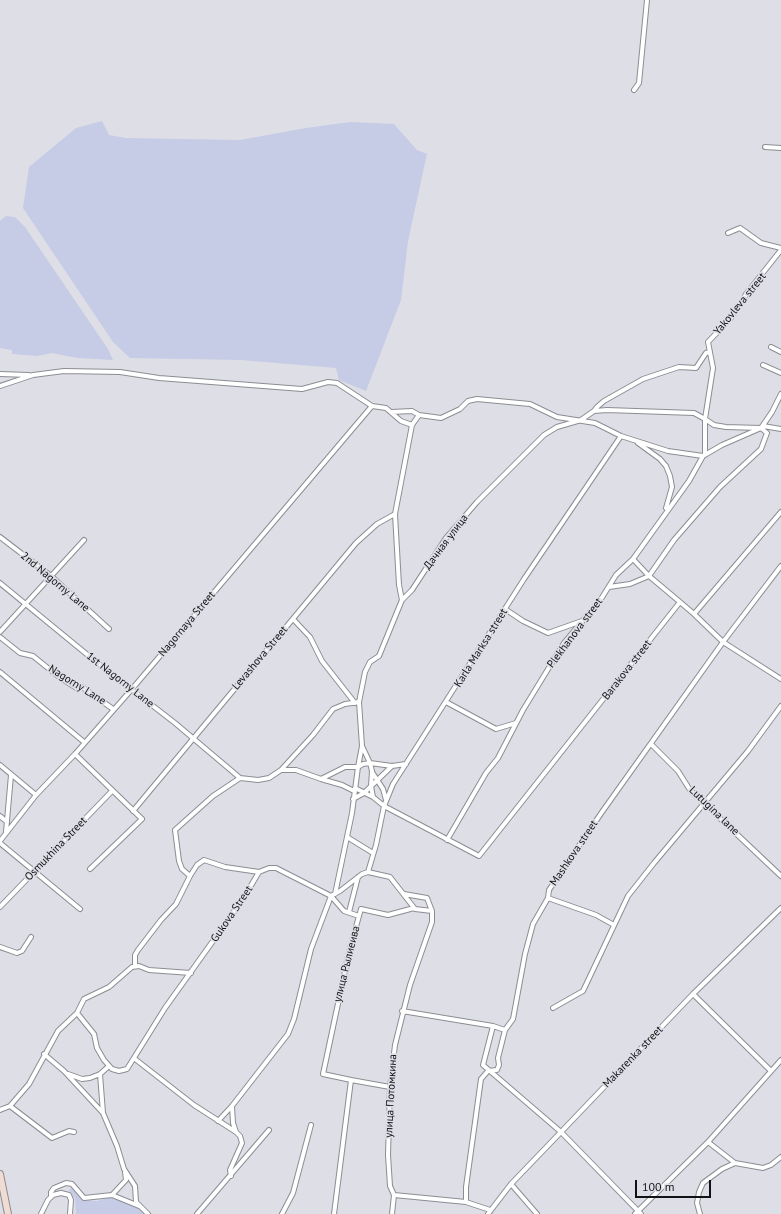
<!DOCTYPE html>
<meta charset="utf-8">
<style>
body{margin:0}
#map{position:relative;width:781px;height:1214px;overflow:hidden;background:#dedfe6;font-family:"PT Sans",sans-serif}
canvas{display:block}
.scale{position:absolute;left:635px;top:1180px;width:76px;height:18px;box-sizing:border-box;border:2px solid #121215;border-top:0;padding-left:5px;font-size:12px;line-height:14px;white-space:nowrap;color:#121215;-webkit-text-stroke:3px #dedfe6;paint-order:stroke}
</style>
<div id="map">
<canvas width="781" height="1214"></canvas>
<div class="scale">100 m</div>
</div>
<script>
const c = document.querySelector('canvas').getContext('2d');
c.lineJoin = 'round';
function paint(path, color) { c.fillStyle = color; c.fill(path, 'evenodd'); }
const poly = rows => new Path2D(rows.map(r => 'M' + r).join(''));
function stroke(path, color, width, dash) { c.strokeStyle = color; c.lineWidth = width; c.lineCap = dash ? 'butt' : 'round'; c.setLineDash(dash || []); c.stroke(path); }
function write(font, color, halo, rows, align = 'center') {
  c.font = font + ' "PT Sans",sans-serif'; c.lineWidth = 3.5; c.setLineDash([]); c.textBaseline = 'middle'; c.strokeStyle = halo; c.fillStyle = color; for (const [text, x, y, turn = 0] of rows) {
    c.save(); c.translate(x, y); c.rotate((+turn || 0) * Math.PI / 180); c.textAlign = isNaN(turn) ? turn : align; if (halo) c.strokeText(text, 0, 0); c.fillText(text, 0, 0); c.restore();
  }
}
const green = poly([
 [102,121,109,135,126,138,240,140,306,128,350,122,394,124,417,150,427,154,408,241,401,300,366,391,339,380,336,368,241,360,130,358,113,342,23,208,29,167,76,128],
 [6,216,15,217,25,227,108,349,113,360,77,358,52,353,37,356,12,354,12,350,0,348,0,221],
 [71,1188,82,1200,97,1201,112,1197,137,1208,146,1214,76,1214,75,1199,69,1190]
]);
const minor = poly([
 [634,90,639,83,647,0],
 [765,147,781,148],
 [728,233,740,228,761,243,781,248],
 [771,347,781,352],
 [763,365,781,373],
 [0,374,29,375],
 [0,386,33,375,64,371,120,372,159,378,302,389,328,382,337,383,372,406,386,408,401,421,412,425],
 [594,411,597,407,604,401,643,379,679,367,696,368,706,353,710,352],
 [391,412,412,411,419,415,441,418,460,409,468,401,477,399,530,404,557,417,595,423,621,436,668,451,703,456,722,445,761,428,772,412,781,394],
 [763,426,781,429],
 [638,443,660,459,666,466,670,476,672,487,666,508],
 [0,537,51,576,109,629],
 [633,559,649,576,680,602],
 [0,583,95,661,175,723,233,772,240,778,258,780,269,778,281,770,313,735,333,709,345,704,359,702,365,672,370,662,379,656,402,600,412,590,446,538,477,502,544,435,557,427,581,420,594,411,607,410,694,413,705,419,705,455],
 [609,587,630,584,649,576,674,540,720,487,761,449,767,433,761,428,726,427,714,425,705,419,713,368,708,342,730,319,742,302,746,294,781,250],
 [402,600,399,585,395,514,412,425,419,415],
 [505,609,523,621,548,633,582,621],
 [694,614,723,642,781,679],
 [293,619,310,637,322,661,355,703],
 [0,632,84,540],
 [0,637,20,653,33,656,59,677,78,689,82,687,113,709],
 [0,672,84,742],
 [359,702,362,746,370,763,372,771,371,786,373,797,384,806,479,856,680,602,694,614,781,512],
 [446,702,496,729,516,723],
 [651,744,678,771,690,790,781,876],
 [75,754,142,819,90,869],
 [0,765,36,795],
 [358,767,363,764,370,763,392,766,406,764],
 [358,767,362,746],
 [281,770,296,770,321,779,345,767,358,767,352,813,335,894],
 [372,772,383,789,386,800],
 [240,778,213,796,175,830,179,861,182,869,190,876,197,865,204,860,225,867,259,872],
 [321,779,342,785,354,791],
 [355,788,373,797],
 [353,799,364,793,392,766],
 [133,811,356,543,377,524,395,514],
 [0,816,7,822],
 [6,832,11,775],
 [347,837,373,853],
 [447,840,486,773,498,758,523,710,564,643,601,599,616,575,633,559,689,481,703,456],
 [0,841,36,795,75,754,132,689,372,406],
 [0,843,80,909],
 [368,872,376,845,384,806,393,784,524,579,621,436],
 [548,898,596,915,614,925],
 [0,907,112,791],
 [349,912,358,877],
 [359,916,361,909,388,915,414,908],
 [0,947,17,953,22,951,31,937],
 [135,966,135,955,138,950,161,920,176,904,190,876],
 [693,994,771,1071],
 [553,1008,583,991,628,896,654,863,748,751,781,706],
 [402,1011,493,1026,505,1030],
 [77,1013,94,1034,97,1048,104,1060,112,1069,119,1071,127,1069,165,1008,243,899,259,872,269,868,276,868,331,896,340,891,362,874,368,872,390,877,415,909,432,911],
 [493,1026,483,1065,561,1132,641,1214],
 [44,1054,64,1071,103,1113,117,1146,124,1169,135,1186,136,1202,148,1214],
 [135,1059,194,1105,236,1132,233,1123,232,1106,288,1034,294,1019,311,949,331,896,344,911,359,916,349,952,323,1074,351,1080,334,1214],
 [68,1074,82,1079,90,1078,100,1074,109,1066],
 [100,1074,103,1113],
 [351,1080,390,1087],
 [10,1106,52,1138,69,1131,74,1132],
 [0,1110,10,1106,29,1084,58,1031,77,1013,84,999,109,987,132,967,139,966,149,970,191,973],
 [218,1121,232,1106],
 [708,1142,735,1163],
 [231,1176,230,1170,242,1143,240,1136,236,1132],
 [511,1184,537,1214],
 [112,1195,139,1206],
 [394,1195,466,1202,490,1210],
 [51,1197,51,1192,54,1188,66,1183,72,1184,84,1198,112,1195,126,1180,125,1172],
 [466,1202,466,1187,481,1079,488,1071,497,1070,499,1065,498,1058,505,1030,513,1019,525,954,533,924,548,898,549,890,602,812,723,642,781,566],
 [41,1214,48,1200,53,1195,61,1193,69,1195,71,1200,70,1214],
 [197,1214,269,1130],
 [282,1214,293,1193,311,1125],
 [392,1214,394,1195,390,1186,388,1155,390,1087,395,1045,410,985,432,922,432,911,427,898,404,894],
 [488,1214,511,1184,561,1132,693,994,781,908],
 [635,1214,708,1142,781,1060],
 [700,1214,697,1203,699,1192,703,1183,722,1169,735,1163,763,1168,771,1165,781,1157]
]);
const secondary = poly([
 [0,1174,8,1214]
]);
const streetNames = [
 ["Yakovleva street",740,304,-51],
 ["Дачная улица",446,542,-53],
 ["2nd Nagorny Lane",55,582,40],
 ["Nagornaya Street",187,624,-50],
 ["Plekhanova street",575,633,-53],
 ["Karla Marksa street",481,648,-58],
 ["Levashova Street",260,658,-50],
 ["Barakova street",627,670,-52],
 ["1st Nagorny Lane",120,680,38],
 ["Nagorny Lane",77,685,32],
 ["Lutugina lane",714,811,44],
 ["Osmukhina Street",56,849,-46],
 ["Mashkova street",574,853,-56],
 ["Gukova Street",232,914,-56],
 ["улица Рылиеива",347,964,-76],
 ["Makarenka street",633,1057,-46],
 ["улица Потомкина",391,1096,-87]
];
paint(green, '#c6cbe6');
stroke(minor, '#8c8d93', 6);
stroke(secondary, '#8c8d93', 8);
stroke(minor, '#fff', 4);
stroke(secondary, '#f1dcd3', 6);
write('11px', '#121215', '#dedfe6', streetNames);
</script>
